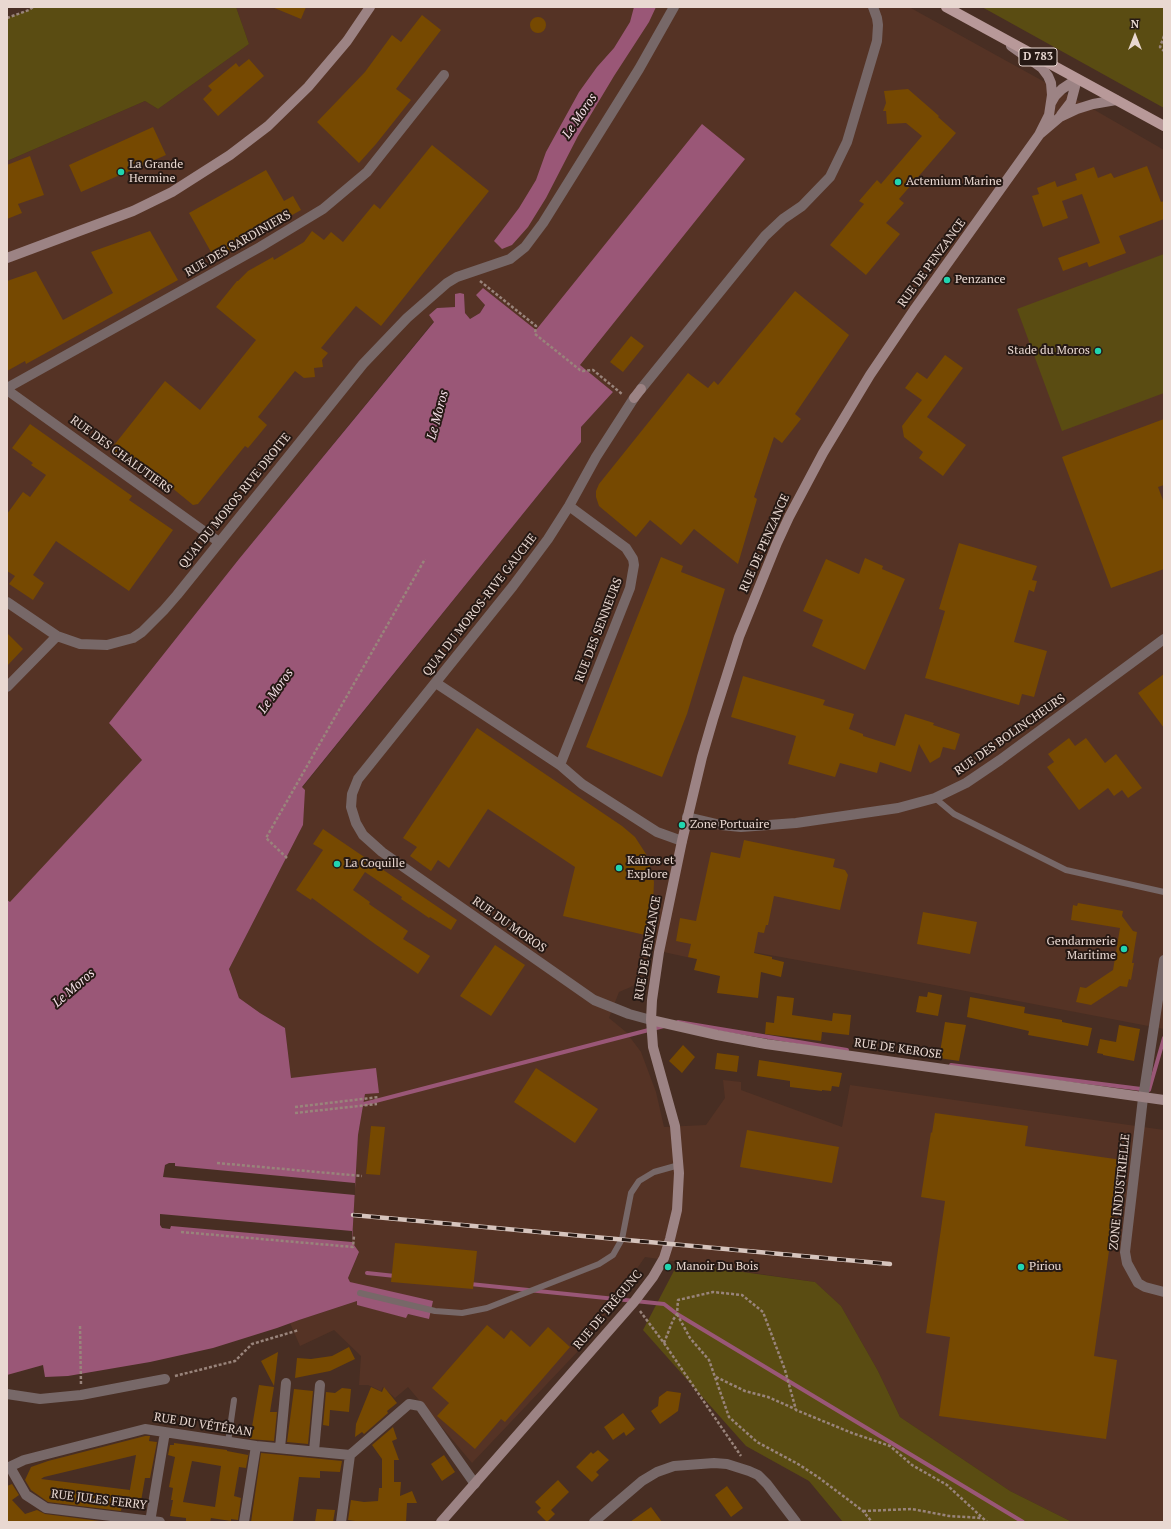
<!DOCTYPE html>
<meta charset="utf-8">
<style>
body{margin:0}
#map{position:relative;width:1171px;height:1529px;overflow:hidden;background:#482e23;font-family:"PT Serif",serif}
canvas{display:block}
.frame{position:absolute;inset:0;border:8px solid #e9d8d1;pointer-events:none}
.north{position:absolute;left:1115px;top:16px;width:40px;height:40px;-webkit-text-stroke:3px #261914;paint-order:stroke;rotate:0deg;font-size:11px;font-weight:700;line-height:16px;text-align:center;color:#e9d8d1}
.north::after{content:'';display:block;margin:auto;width:14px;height:18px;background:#e9d8d1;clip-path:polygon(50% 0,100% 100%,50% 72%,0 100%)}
</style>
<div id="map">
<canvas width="1171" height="1529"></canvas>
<div class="frame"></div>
<div class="north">N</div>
</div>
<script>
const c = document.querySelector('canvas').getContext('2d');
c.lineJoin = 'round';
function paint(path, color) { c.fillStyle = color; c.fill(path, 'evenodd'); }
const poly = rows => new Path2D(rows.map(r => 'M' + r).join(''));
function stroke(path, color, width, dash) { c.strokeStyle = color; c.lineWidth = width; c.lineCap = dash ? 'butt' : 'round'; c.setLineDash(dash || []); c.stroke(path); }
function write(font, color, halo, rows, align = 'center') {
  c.font = font + ' "PT Serif",serif'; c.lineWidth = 4; c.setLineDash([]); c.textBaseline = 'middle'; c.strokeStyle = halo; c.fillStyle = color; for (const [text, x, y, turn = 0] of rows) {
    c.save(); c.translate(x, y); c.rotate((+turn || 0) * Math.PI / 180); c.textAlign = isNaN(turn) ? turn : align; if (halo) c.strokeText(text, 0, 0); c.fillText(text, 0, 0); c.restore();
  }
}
const built = poly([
 [236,7,909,7,1079,101,1164,150,1164,1029,903,979,753,952,750,971,650,949,645,972,633,986,619,992,609,1018,626,1032,641,1052,656,1092,664,1127,706,1125,725,1098,723,1080,741,1082,741,1090,842,1127,850,1085,1164,1130,1164,1522,1072,1522,1010,1491,900,1417,878,1371,841,1306,815,1282,645,1257,582,1347,472,1463,408,1387,395,1398,383,1387,381,1391,368,1385,359,1385,361,1356,334,1330,300,1346,290,1323,357,1301,357,1305,406,1317,408,1314,429,1319,350,1282,348,1278,359,1253,352,1242,358,1135,365,1094,291,1078,285,1028,260,1013,239,998,229,969,303,825,302,788,581,442,581,427,613,392,485,304,480,313,470,319,465,313,464,294,455,307,437,308,429,315,434,321,239,559,109,723,142,760,10,903,7,900,7,161,145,101,158,109,249,44]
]);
const green = poly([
 [33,7,236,7,249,44,158,109,145,101,7,161,7,18,29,10],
 [982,7,1164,7,1164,108],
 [1164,254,1164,393,1062,431,1017,309],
 [678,1263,815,1282,841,1306,878,1371,900,1417,1010,1491,1072,1522,843,1522,809,1481,746,1446,643,1330]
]);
const water = poly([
 [634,7,656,7,649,22,614,76,578,136,546,198,528,227,512,245,502,249,494,241,519,208,536,180,546,152,579,92,597,67,614,48,630,22],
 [702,124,745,159,580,365,613,392,581,427,581,442,302,787,305,790,303,825,229,969,239,998,260,1013,285,1028,291,1078,376,1068,379,1093,365,1094,358,1135,352,1242,359,1252,348,1278,350,1282,433,1301,429,1319,408,1314,406,1318,357,1305,357,1301,299,1320,277,1328,213,1348,150,1362,68,1376,45,1377,43,1365,7,1375,7,900,10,902,142,760,109,723,239,559,434,322,429,315,437,308,455,307,455,294,460,293,464,294,465,313,470,319,480,313,485,305,476,295,483,288,536,330]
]);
const pier = poly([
 [169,1163,175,1163,175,1166,355,1183,355,1195,163,1177,165,1165],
 [160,1214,352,1231,352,1242,171,1226,170,1229,162,1228,160,1225]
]);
const stream = poly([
 [678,1022,847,1050],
 [951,1065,1149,1090,1164,1038],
 [364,1104,664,1026],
 [367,1273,395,1276],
 [470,1284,664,1304,677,1314,1023,1522]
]);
const building = poly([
 [272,7,306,7,301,19],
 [422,15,441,30,396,89,411,100,376,144,359,163,317,122,365,72,392,35,401,42],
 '530 25a8 8 0 1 1 16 0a8 8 0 1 1-16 0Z',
 [249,59,264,76,218,116,203,99,212,90,208,86,236,63,239,67],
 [908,89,939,116,938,117,956,133,899,199,904,203,886,223,900,234,866,275,830,245,864,204,859,201,877,180,881,184,922,136,906,123,887,124,886,111,883,111,886,103,884,91],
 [153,127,166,155,81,192,69,165],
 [432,145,489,191,381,326,356,306,321,348,328,353,322,360,323,367,314,368,315,377,304,378,295,371,258,417,267,425,248,448,245,446,198,504,193,505,138,460,133,466,111,449,165,381,200,410,256,340,216,307,237,281,238,281,248,271,273,257,274,260,304,242,312,231,324,240,331,232,343,242,374,204,380,209],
 [30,156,44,195,18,204,22,213,7,219,7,165],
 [1147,166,1161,202,1164,201,1164,219,1119,236,1126,253,1089,267,1087,262,1063,271,1058,258,1100,243,1082,194,1062,201,1068,218,1043,227,1032,196,1039,194,1037,188,1055,181,1057,187,1077,180,1075,174,1094,167,1098,178,1111,173,1114,178],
 [266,170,284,201,293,196,301,210,215,259,189,213],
 [150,231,178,280,26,364,25,361,7,371,7,281,36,271,63,320,113,293,91,252],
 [795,291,849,335,795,414,801,419,782,443,774,437,754,497,757,499,738,564,694,529,681,545,650,520,636,537,599,506,596,497,596,491,599,484,688,373,708,388,714,381,718,385],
 [631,336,644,346,623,372,610,362],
 [945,355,963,368,927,417,966,445,943,476,919,458,923,452,904,437,902,426,922,400,905,388,917,372,927,379],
 [1164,419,1164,485,1158,487,1164,503,1164,569,1111,588,1062,457],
 [30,424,132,496,129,500,173,530,129,591,56,541,33,575,44,583,33,600,9,584,15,576,7,571,7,514,23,492,30,497,46,475,31,465,33,463,12,448],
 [959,543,1037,566,1032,580,1037,581,1034,592,1029,590,1014,642,1047,651,1034,697,1022,694,1019,705,925,678,945,611,939,609],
 [661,557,683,566,681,572,725,589,687,714,662,777,586,747],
 [865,558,883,566,882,569,905,579,865,670,812,646,823,620,803,611,826,559,859,574],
 [7,633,23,649,7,666],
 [1164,674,1164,728,1138,693],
 [743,676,825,700,823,705,854,714,849,729,863,734,863,736,895,746,905,714,934,723,933,725,960,734,955,750,943,747,940,757,930,763,919,744,911,772,880,762,877,773,840,763,835,777,788,764,796,736,731,717],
 [477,728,622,826,635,837,646,854,652,873,654,882,653,903,645,935,563,916,575,867,488,809,449,868,438,860,431,871,410,856,417,847,403,838],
 [1069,738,1075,746,1086,738,1105,763,1116,754,1142,788,1128,798,1122,790,1114,796,1108,788,1079,810,1047,767,1054,762,1048,754],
 [323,829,457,920,451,930,430,917,429,918,419,911,401,899,402,897,365,872,353,890,370,902,369,904,408,931,403,939,430,956,418,974,375,944,312,898,311,900,296,890,323,850,313,844],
 [744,840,835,859,833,867,845,870,848,875,840,910,774,896,768,925,766,925,764,933,758,932,754,953,772,957,772,959,784,962,781,977,761,972,758,998,717,993,720,976,694,970,697,959,688,957,691,944,676,941,680,918,696,921,711,852,740,858],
 [1078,903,1123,911,1122,916,1133,931,1137,932,1132,963,1134,963,1131,980,1129,979,1127,987,1120,986,1091,1005,1076,1002,1080,987,1086,988,1113,970,1120,928,1071,920,1073,905,1077,906],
 [923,912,977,922,970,954,917,944],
 [495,945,525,965,491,1016,460,996],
 [928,992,942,995,938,1016,916,1012,919,996,927,997],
 [777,996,794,998,792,1015,832,1021,833,1013,851,1015,849,1035,822,1032,821,1041,765,1034,766,1022,774,1023],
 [970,997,1025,1007,1024,1013,1062,1020,1062,1022,1092,1028,1088,1046,1028,1035,1029,1031,967,1017],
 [945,1022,966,1025,959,1061,939,1058],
 [1119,1025,1140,1029,1134,1061,1103,1055,1103,1054,1097,1053,1100,1039,1116,1042],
 [683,1045,695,1057,682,1073,669,1061],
 [717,1053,739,1056,737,1072,715,1069],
 [759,1060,842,1073,839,1087,832,1086,831,1091,822,1090,822,1091,790,1087,790,1081,757,1076],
 [536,1068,598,1109,575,1143,514,1102],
 [935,1113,1028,1126,1025,1146,1122,1160,1094,1356,1117,1360,1106,1439,939,1416,950,1337,926,1333,945,1201,921,1197,931,1132,932,1133],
 [371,1126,385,1127,380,1175,366,1174],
 [747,1130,839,1147,832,1183,740,1167],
 [395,1243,477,1251,473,1289,391,1282],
 [487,1325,504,1339,511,1330,530,1347,548,1327,570,1347,505,1422,501,1419,475,1449,437,1416,449,1403,432,1388],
 [349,1347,355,1359,330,1371,295,1378,297,1358,311,1359,332,1356],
 [278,1352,274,1386,261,1361],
 [259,1385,274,1387,270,1412,277,1412,274,1441,250,1439],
 [371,1387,382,1392,384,1387,397,1403,387,1411,388,1413,364,1434,362,1432,355,1437,356,1424],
 [342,1388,351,1389,349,1412,330,1410,329,1426,323,1425,326,1392,335,1393],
 [294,1389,313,1391,308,1444,287,1442],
 [667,1391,681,1393,678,1411,660,1424,651,1411,658,1406,659,1397],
 [623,1413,635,1429,626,1436,624,1432,613,1440,604,1427],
 [393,1427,397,1439,392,1441,399,1460,394,1460,394,1482,401,1482,400,1496,412,1491,417,1503,407,1503,406,1522,362,1522,348,1520,351,1500,364,1502,378,1501,379,1488,382,1488,382,1459,372,1445],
 [145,1436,150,1436,149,1441,157,1442,150,1478,145,1478,141,1501,129,1499,129,1502,123,1501,121,1511,48,1502,31,1490,25,1480,31,1467,48,1461],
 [136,1455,129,1495,130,1490,41,1479,44,1477],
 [174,1443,227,1450,227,1451,248,1455,249,1451,246,1468,239,1467,234,1496,241,1498,238,1520,231,1519,231,1521,211,1518,210,1522,192,1522,186,1521,186,1518,170,1516,173,1500,171,1500,173,1488,169,1487,175,1457,168,1455,170,1445,174,1445],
 [192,1461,221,1466,215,1507,183,1502],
 [598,1450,609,1460,596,1472,599,1475,592,1482,576,1467,591,1452,593,1454],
 [261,1453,342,1461,340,1472,320,1471,320,1478,299,1477,293,1522,251,1522],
 [444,1455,455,1472,442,1481,431,1464],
 [558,1480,569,1492,551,1510,555,1514,547,1522,537,1512,541,1508,535,1502],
 [12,1484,19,1495,12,1500,25,1514,37,1510,45,1514,107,1522,8,1522,7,1486],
 [727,1486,743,1508,731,1517,715,1495],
 [651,1507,662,1522,630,1522],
 [317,1509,335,1510,333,1522,315,1522]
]);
const path = poly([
 [7,18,29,10,33,7],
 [1164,36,1160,47,1164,51],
 [480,281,536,326,535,334],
 [535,334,580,370,583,371,593,370,622,394,623,394],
 [287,858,266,838,425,559],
 [295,1107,379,1097],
 [295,1113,377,1104],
 [217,1163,362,1176],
 [181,1232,353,1247,354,1236],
 [640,1311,664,1343,741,1456],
 [677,1314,690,1338,709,1360,729,1417,757,1442,798,1464,818,1477,863,1511,872,1522],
 [80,1326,81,1385],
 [664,1343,673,1320,677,1314,678,1300,713,1292,742,1295,763,1312,785,1370,796,1410,852,1433,890,1446,912,1465,947,1485,987,1522],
 [175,1376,235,1361,252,1344,299,1330],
 [716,1377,745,1391,768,1397,795,1409],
 [863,1511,912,1509,949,1516,982,1518]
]);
const lane = poly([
 [935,798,954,814,1066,870,1164,892],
 [360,1293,435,1311,462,1313,487,1308,599,1264,613,1255,622,1239,631,1193,639,1181,654,1172,679,1165],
 [228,1442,234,1400]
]);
const street = poly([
 [7,388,260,247,323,209,367,172,444,75],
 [641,389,765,236,783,219,802,206,830,177,847,142,877,41,878,25,877,18,873,7],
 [7,390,219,542],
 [634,398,596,457,569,506,548,539,513,586,358,779,352,794,351,807,356,823,363,835,382,852,594,1000,629,1014,651,1020],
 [7,602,57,636,80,644,107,645,133,638,142,632,164,610,177,595,363,364,407,318,447,283,457,277,510,259,525,247,543,223,639,69,674,7],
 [436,683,560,765,582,784,657,832,682,841],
 [7,687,57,636],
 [560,765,630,588,634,565,633,559,626,548,569,506],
 [687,817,721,825,741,827,796,823,898,808,935,798,966,783,1000,760,1164,639],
 [1164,960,1143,1098,1125,1252,1127,1263,1138,1283,1145,1287,1164,1292],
 [7,1394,40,1399,81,1395,165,1379],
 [280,1448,286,1383],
 [314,1451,320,1385],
 [10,1467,26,1495,46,1508,160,1522],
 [7,1468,24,1460,145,1429,256,1446,350,1455],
 [150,1522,165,1432],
 [244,1522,256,1446],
 [341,1522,350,1455,409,1404,420,1406,475,1484],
 [594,1522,642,1481,657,1472,674,1466,714,1463,727,1464,749,1471,758,1475,767,1484,796,1522]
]);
const secondary = poly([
 [1051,103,1055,96,1062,89,1077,79],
 [1061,115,1071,102,1077,79],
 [1040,134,1060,117,1077,109,1093,104,1116,100],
 [7,258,133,211,172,192,230,155,268,126,308,87,347,41,370,7],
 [634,398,641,389],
 [651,1020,717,1035,766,1044,1164,1100],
 [441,1522,634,1302,653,1277,664,1258,670,1239,677,1210,679,1173,675,1126,653,1047,651,1020,652,1000,659,952,682,841,702,757,713,719,739,637,777,543,789,517,823,453,870,375,914,310,1039,135,1049,115,1052,95,1051,83,1048,76,1042,68,1011,46]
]);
const primary = poly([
 [946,7,1164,126]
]);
const rail = poly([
 [353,1215,890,1264]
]);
const markers = [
 [121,172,4,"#21d5b0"],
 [898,182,4,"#21d5b0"],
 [947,280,4,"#21d5b0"],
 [1098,351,4,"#21d5b0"],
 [682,825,4,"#21d5b0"],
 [337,864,4,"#21d5b0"],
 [619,868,4,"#21d5b0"],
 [1124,949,4,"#21d5b0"],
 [668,1267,4,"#21d5b0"],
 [1021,1267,4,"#21d5b0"]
];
const shields = [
 [1038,57,38]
];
const shieldNames = [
 ["D 783",1038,57]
];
const poiNames = [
 ["La Grande",129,165],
 ["Hermine",129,179],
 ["Actemium Marine",906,182],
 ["Penzance",955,280],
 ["Stade du Moros",1090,351,"right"],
 ["Zone Portuaire",690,825],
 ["Kaïros et",627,861],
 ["Explore",627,875],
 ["La Coquille",345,864],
 ["Gendarmerie",1116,942,"right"],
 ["Maritime",1116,956,"right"],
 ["Manoir Du Bois",676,1267],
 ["Piriou",1029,1267]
];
const streetNames = [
 ["RUE DES SARDINIERS",238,244,-30],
 ["RUE DE PENZANCE",932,263,-54],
 ["RUE DES CHALUTIERS",121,455,36],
 ["QUAI DU MOROS RIVE DROITE",235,501,-51],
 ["RUE DE PENZANCE",765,543,-66],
 ["QUAI DU MOROS-RIVE GAUCHE",480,605,-52],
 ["RUE DES SENNEURS",599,630,-69],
 ["RUE DES BOLINCHEURS",1010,735,-35],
 ["RUE DU MOROS",509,925,35],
 ["RUE DE PENZANCE",648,948,-80],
 ["RUE DE KEROSE",898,1049,8],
 ["ZONE INDUSTRIELLE",1120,1192,-84],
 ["RUE DE TRÉGUNC",608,1310,-50],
 ["RUE DU VÉTÉRAN",203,1425,9],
 ["RUE JULES FERRY",99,1500,7]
];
const waterNames = [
 ["Le Moros",580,116,-56],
 ["Le Moros",438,415,-75],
 ["Le Moros",276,691,-55],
 ["Le Moros",74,988,-41]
];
paint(built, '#553325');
paint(green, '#5a4c12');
paint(water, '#9a5777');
paint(pier, '#482e23');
stroke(stream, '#9a5777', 4);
paint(building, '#764901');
stroke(path, '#99847b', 2.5, [3, 2]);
stroke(lane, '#776868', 6);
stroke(street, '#776868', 10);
stroke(secondary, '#9c8384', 10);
stroke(primary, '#b89999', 10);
stroke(rail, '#d6c4bd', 4.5);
stroke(rail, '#261914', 3, [9]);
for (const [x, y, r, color] of markers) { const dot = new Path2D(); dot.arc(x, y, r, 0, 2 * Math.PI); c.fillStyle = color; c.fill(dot); stroke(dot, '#261914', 1.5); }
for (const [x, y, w] of shields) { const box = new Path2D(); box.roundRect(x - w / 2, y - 9, w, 18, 3); c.fillStyle = '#261914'; c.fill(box); stroke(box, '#e9d8d1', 1); }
write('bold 11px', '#e9d8d1', null, shieldNames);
write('12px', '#e9d8d1', '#261914', poiNames, 'left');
write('12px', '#e9d8d1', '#261914', streetNames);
write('italic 13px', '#f3dee6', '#261914', waterNames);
</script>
